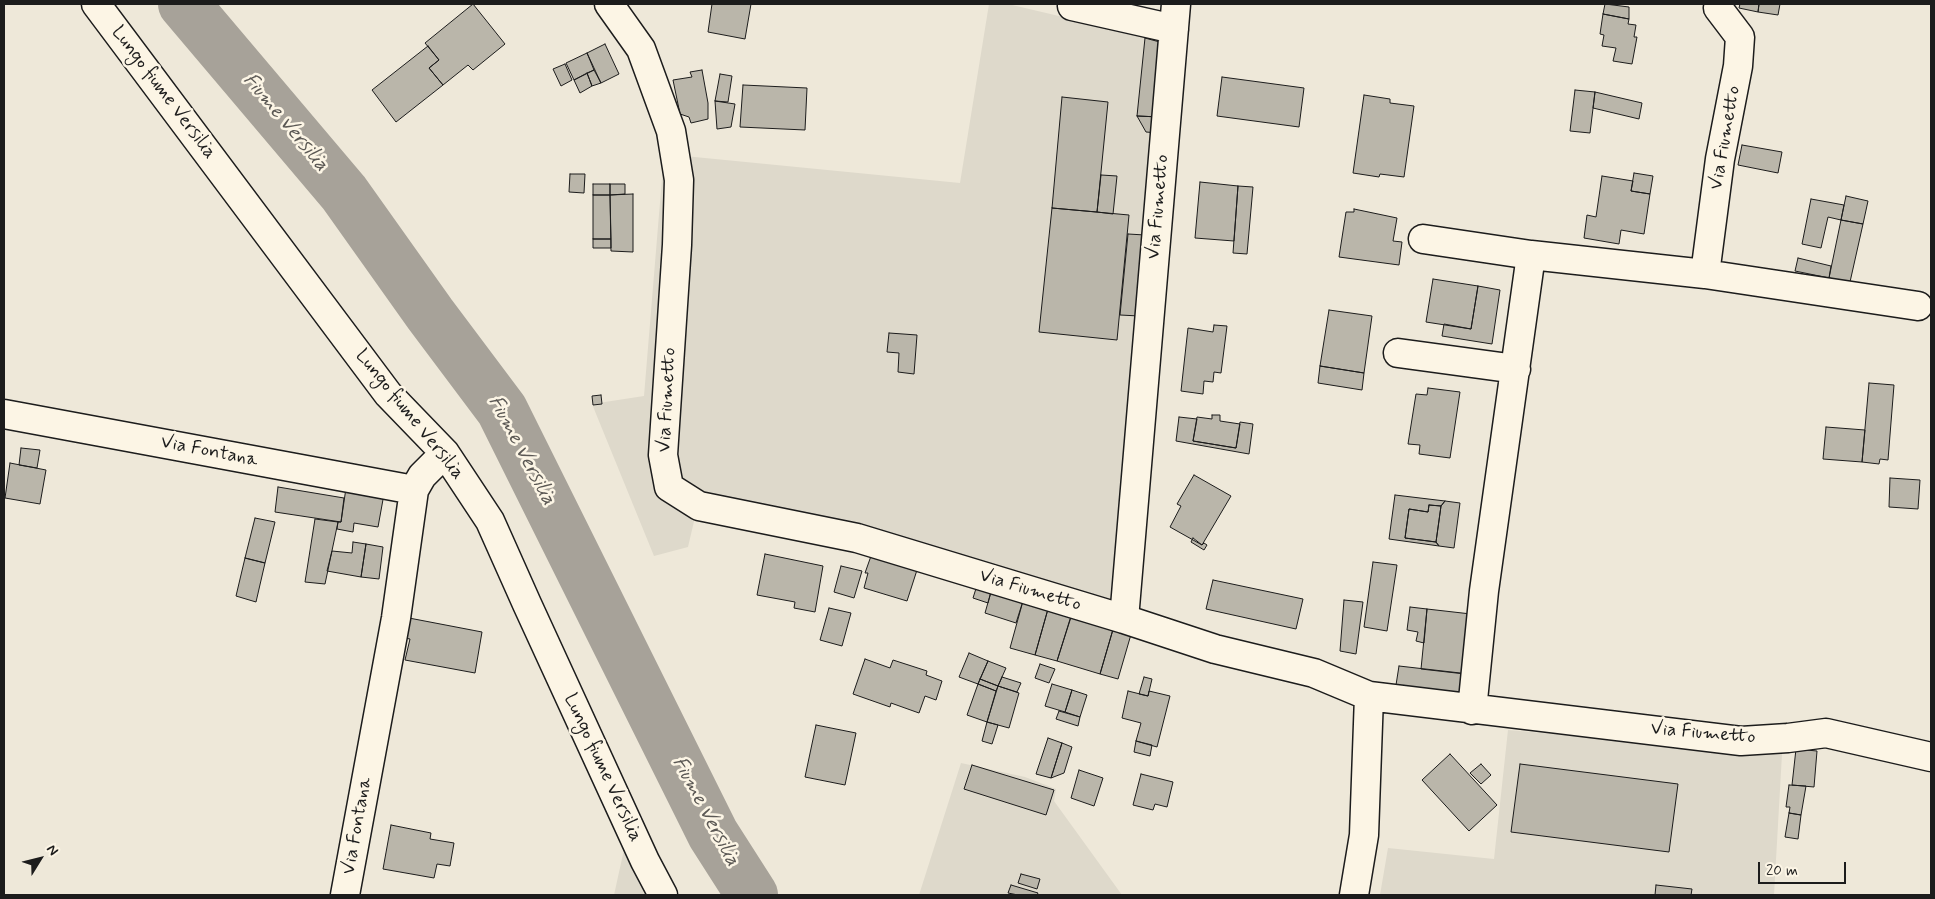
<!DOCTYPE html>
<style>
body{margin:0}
#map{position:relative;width:1935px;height:899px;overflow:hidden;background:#eee8d9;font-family:Mynerve,sans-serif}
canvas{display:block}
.frame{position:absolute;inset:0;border:5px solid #1c1c1c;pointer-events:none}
.north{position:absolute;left:15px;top:834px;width:50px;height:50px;-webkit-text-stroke:4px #fcf5e5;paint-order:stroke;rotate:54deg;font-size:14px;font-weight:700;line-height:20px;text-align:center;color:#1c1c1c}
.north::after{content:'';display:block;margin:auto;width:18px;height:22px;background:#1c1c1c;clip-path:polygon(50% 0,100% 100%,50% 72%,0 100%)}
.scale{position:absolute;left:1758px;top:862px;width:88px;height:22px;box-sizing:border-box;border:2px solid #1c1c1c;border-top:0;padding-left:6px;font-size:15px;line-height:18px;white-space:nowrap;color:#1c1c1c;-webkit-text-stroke:4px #fcf5e5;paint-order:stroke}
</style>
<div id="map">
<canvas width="1935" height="899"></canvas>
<div class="frame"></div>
<div class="north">N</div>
<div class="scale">20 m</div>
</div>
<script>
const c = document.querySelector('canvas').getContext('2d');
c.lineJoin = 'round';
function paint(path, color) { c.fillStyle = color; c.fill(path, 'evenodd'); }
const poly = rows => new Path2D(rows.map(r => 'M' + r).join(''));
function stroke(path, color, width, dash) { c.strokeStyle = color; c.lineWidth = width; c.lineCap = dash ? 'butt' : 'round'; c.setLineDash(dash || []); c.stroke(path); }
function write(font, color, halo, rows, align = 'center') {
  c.font = font + ' Mynerve,sans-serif'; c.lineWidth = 5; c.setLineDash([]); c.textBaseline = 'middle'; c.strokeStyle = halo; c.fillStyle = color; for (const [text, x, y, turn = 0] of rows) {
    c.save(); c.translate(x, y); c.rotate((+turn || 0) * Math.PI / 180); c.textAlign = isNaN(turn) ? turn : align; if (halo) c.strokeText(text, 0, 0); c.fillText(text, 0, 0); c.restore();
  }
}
const built = poly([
 [989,4,1008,4,1169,42,1118,609,699,500,688,547,654,556,592,404,644,396,664,154,960,183],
 [1508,730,1782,754,1774,895,1380,895,1388,848,1494,859],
 [961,763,1025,777,1056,789,1054,801,1122,895,919,895],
 [625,845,650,895,614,895]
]);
const river = poly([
 [184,4,344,193,430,314,502,410,713,834,752,895]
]);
const building = poly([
 [473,4,505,44,473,70,468,65,443,85,429,68,439,60,425,43,473,4],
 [712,4,751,4,745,39,708,32,712,4],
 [1605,4,1629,7,1629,19,1603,14,1605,4],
 [1740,4,1759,4,1758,12,1739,8,1740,4],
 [1759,4,1780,4,1778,15,1758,12,1759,4],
 [1603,14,1629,19,1628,24,1636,25,1634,37,1637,37,1632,64,1613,61,1616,48,1602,46,1604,35,1600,34,1603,14],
 [1145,38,1167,44,1160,117,1137,116,1145,38],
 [605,44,619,74,601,83,587,53,605,44],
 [428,46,439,60,429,68,443,85,396,122,372,90,428,46],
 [587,53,594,70,574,80,566,63,587,53],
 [565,64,572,80,561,86,553,69,565,64],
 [594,70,601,83,592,86,587,73,594,70],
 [702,70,708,103,708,119,691,123,689,117,680,114,673,80,692,77,690,72,702,70],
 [587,73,592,86,580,93,574,80,587,73],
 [720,74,732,76,728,102,715,101,720,74],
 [1222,77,1304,88,1299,127,1217,116,1222,77],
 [743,85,807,88,805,130,740,127,743,85],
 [1575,90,1595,92,1590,133,1570,131,1575,90],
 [1595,92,1642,103,1639,119,1593,108,1595,92],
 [1364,95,1390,99,1390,103,1414,106,1404,177,1380,174,1379,177,1353,173,1364,95],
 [1062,97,1108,102,1097,212,1052,208,1062,97],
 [715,101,735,104,731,127,717,129,715,101],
 [1137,116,1160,117,1159,133,1146,132,1137,116],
 [1742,145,1782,152,1778,173,1738,165,1742,145],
 [1634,173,1653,176,1650,194,1631,191,1634,173],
 [570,174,585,174,584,193,569,192,570,174],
 [1101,175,1117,176,1113,214,1097,212,1101,175],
 [1602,176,1633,181,1631,191,1650,194,1644,234,1621,230,1619,244,1584,238,1587,215,1596,217,1602,176],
 [1200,182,1238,186,1234,241,1195,238,1200,182],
 [593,184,610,184,610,195,593,195,593,184],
 [610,184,625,184,625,194,610,195,610,184],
 [1238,186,1253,187,1247,254,1233,253,1238,186],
 [633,194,633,252,611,251,610,195,633,194],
 [593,195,610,195,611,239,593,239,593,195],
 [1846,196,1868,201,1863,224,1841,220,1846,196],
 [1811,199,1844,205,1841,220,1828,217,1821,248,1802,244,1811,199],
 [1052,208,1129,215,1117,340,1039,332,1052,208],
 [1354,209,1397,218,1393,241,1402,242,1399,265,1339,257,1346,212,1354,212,1354,209],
 [1841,220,1863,224,1850,282,1829,278,1841,220],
 [1128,234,1145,235,1139,316,1120,315,1128,234],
 [593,239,611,239,611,248,593,248,593,239],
 [1798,258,1831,266,1829,278,1795,271,1798,258],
 [1433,279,1478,286,1471,329,1426,322,1433,279],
 [1478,286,1500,290,1492,344,1442,336,1444,324,1471,329,1478,286],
 [1329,310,1372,316,1364,373,1320,366,1329,310],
 [1214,325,1227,326,1221,373,1214,372,1213,382,1204,381,1203,394,1181,391,1188,328,1213,332,1214,325],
 [889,333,917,335,914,374,898,372,899,353,887,352,889,333],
 [1320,366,1364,373,1362,390,1318,383,1320,366],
 [1869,383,1894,385,1888,460,1880,459,1879,464,1862,462,1869,383],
 [1428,388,1460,392,1450,458,1419,454,1420,445,1408,444,1416,394,1427,395,1428,388],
 [601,395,602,404,593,405,592,396,601,395],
 [1212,415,1220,415,1220,421,1240,424,1236,448,1193,441,1197,417,1212,419,1212,415],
 [1179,417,1197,419,1193,441,1236,448,1240,422,1253,424,1249,454,1176,441,1179,417],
 [1826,427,1865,430,1862,462,1823,459,1826,427],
 [21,448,40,450,37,468,19,465,21,448],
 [10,463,46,470,40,504,5,498,10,463],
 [1194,475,1231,496,1202,545,1170,527,1181,506,1177,504,1194,475],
 [1890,478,1920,480,1918,509,1889,507,1890,478],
 [278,487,344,498,341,522,275,512,278,487],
 [346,488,384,494,378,527,354,523,353,532,337,529,338,522,341,522,346,488],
 [1395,495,1445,501,1441,506,1429,505,1428,512,1409,509,1405,538,1436,542,1439,546,1389,539,1395,495],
 [1445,501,1460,503,1454,548,1439,546,1436,542,1441,506,1445,501],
 [1429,505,1441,506,1436,542,1405,538,1409,509,1428,512,1429,505],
 [255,518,275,522,265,563,245,558,255,518],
 [315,519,338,522,325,584,305,582,315,519],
 [1193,538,1202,545,1204,543,1207,545,1204,550,1191,542,1193,538],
 [353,542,366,544,361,577,327,571,332,551,352,553,353,542],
 [366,544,383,547,379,579,361,577,366,544],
 [765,554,823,566,815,612,794,608,795,602,757,595,765,554],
 [871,556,917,570,907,601,864,588,868,573,865,573,871,556],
 [245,558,265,563,256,602,236,596,245,558],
 [1373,562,1397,565,1387,631,1364,627,1373,562],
 [841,566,862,571,854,598,834,592,841,566],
 [979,579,993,584,988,603,973,598,979,579],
 [1213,580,1303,599,1296,629,1206,609,1213,580],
 [991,592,1023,601,1016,623,985,613,991,592],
 [1344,600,1363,602,1356,654,1340,651,1344,600],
 [1023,601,1048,609,1035,655,1010,648,1023,601],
 [1410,607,1427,609,1424,643,1416,641,1418,632,1407,630,1410,607],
 [829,608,851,613,842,646,820,640,829,608],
 [1048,609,1071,616,1057,661,1035,655,1048,609],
 [1427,609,1471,614,1465,674,1421,669,1427,609],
 [1072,614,1114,626,1100,674,1057,661,1072,614],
 [409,618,482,632,475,673,405,660,410,639,405,638,409,618],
 [1114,626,1132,631,1118,679,1100,674,1114,626],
 [969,653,988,661,978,684,959,677,969,653],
 [865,659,890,668,893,660,927,671,926,675,942,681,936,700,925,696,919,713,891,703,890,707,853,694,865,659],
 [988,661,1006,668,998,686,980,679,988,661],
 [1040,664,1055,669,1049,683,1035,678,1040,664],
 [1399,666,1469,674,1465,696,1396,685,1399,666],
 [1002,677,1021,683,1017,692,998,686,1002,677],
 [1144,677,1152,679,1148,696,1139,694,1144,677],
 [980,679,998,686,996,691,978,684,980,679],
 [978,684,996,691,987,722,967,715,978,684],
 [1052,684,1072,690,1065,712,1045,706,1052,684],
 [998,686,1019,693,1009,728,987,722,998,686],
 [1072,690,1087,695,1080,717,1065,712,1072,690],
 [1128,691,1148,696,1149,691,1170,696,1157,747,1136,741,1141,723,1122,718,1128,691],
 [1059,711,1080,717,1078,726,1056,719,1059,711],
 [987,722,998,725,992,744,982,741,987,722],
 [816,725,856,733,845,785,805,777,816,725],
 [1048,738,1062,743,1051,778,1036,774,1048,738],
 [1136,741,1152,745,1150,756,1134,752,1136,741],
 [1062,743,1072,747,1064,773,1051,778,1062,743],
 [1796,749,1817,751,1814,787,1792,785,1796,749],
 [1450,754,1497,805,1469,831,1422,780,1450,754],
 [1481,764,1491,775,1481,784,1470,773,1481,764],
 [1520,764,1678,784,1669,852,1511,832,1520,764],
 [972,765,1054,790,1046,815,964,789,972,765],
 [1079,770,1103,778,1094,806,1071,798,1079,770],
 [1141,774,1173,782,1167,807,1155,804,1153,810,1133,805,1141,774],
 [1789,785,1806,786,1801,815,1789,813,1790,807,1786,807,1789,785],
 [1789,813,1801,815,1798,839,1785,837,1789,813],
 [391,825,431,833,430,839,454,843,450,866,437,864,434,878,383,869,391,825],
 [1021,874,1040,879,1037,889,1018,883,1021,874],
 [1011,885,1038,893,1037,895,1018,895,1008,893,1011,885],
 [1656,885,1692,889,1691,895,1655,895,1656,885]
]);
const minor = poly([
 [96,4,388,394,445,453,490,521,527,604,645,861,663,895],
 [609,4,641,49,671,131,679,180,677,245,663,455,669,487,699,506,857,538,1124,619,1215,649,1314,673,1369,696,1741,741,1788,738,1826,733,1931,757],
 [1072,6,1174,29],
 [1423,239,1531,255,1484,591,1472,710],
 [1531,255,1705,274,1918,306],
 [1705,274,1720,159,1738,66,1740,37,1718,8],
 [1398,353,1516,369],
 [4,414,414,490],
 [1124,619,1176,4],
 [345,895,396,618,414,490,422,476,445,453],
 [1354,895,1364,835,1369,696]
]);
const streetNames = [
 ["Lungo fiume Versilia",163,93,53],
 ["Via Fiumetto",1726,138,-80],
 ["Via Fiumetto",1159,207,-85],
 ["Via Fiumetto",668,400,-87],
 ["Lungo fiume Versilia",409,415,51],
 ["Via Fontana",209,452,11],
 ["Via Fiumetto",1030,591,17],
 ["Via Fiumetto",1703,734,5],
 ["Lungo fiume Versilia",602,768,65],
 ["Via Fontana",358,826,-80]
];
const waterNames = [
 ["Fiume Versilia",285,123,50],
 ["Fiume Versilia",521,451,62],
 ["Fiume Versilia",705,812,62]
];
paint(built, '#ded9cb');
stroke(river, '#a7a299', 52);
paint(building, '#bab6aa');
stroke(building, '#1c1c1c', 1);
stroke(minor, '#1c1c1c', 31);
stroke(minor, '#fcf5e5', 28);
write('19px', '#1c1c1c', '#fcf5e5', streetNames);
write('italic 20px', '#5b5854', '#fcf5e5', waterNames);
</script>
